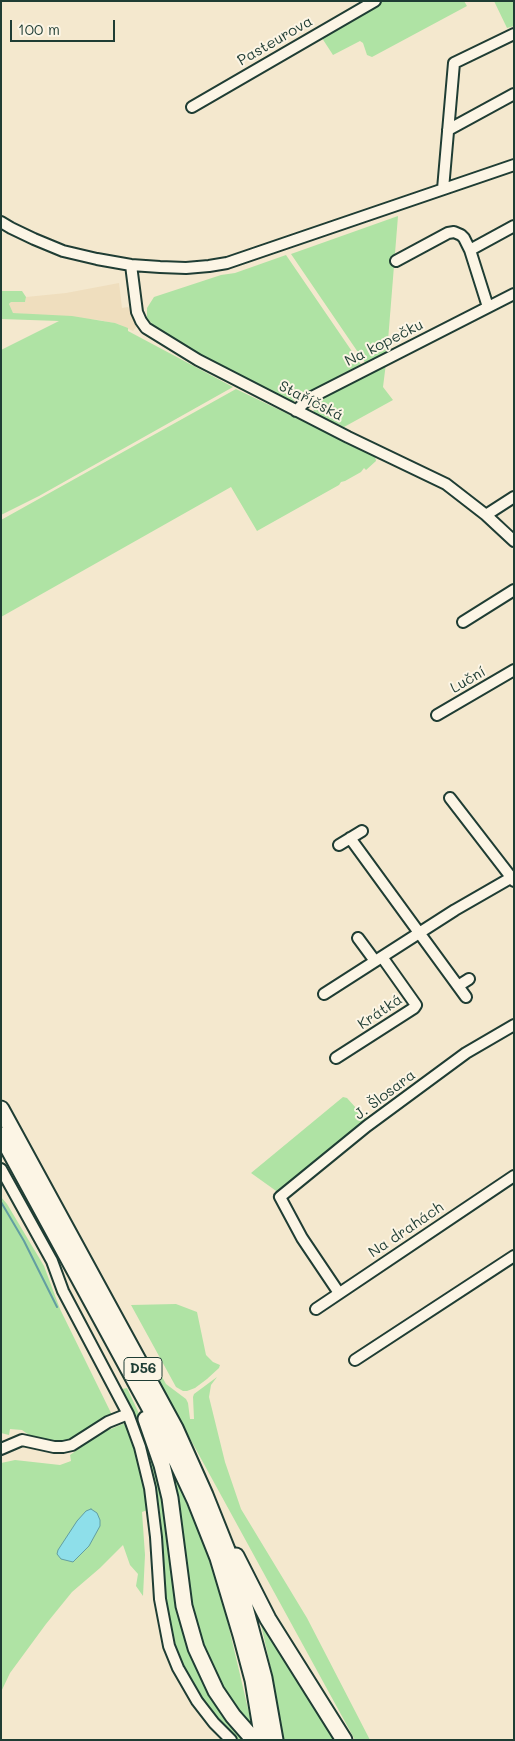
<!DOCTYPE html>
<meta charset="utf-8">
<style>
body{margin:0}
#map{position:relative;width:515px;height:1741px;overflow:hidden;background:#f4e8ce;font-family:Mali,sans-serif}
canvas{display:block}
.frame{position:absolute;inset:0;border:2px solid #1f3d34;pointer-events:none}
.scale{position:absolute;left:10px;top:20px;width:105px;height:22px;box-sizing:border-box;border:2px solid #1f3d34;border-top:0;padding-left:6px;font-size:15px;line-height:18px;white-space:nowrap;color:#1f3d34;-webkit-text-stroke:4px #fcf5e5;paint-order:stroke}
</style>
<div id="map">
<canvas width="515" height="1741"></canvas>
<div class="frame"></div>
<div class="scale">100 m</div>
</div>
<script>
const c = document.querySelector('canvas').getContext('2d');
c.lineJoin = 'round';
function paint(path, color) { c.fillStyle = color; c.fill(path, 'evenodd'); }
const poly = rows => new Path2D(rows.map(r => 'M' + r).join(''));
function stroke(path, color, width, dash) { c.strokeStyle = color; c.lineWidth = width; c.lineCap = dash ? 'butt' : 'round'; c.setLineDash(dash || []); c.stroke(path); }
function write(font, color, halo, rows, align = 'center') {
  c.font = font + ' Mali,sans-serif'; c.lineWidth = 4; c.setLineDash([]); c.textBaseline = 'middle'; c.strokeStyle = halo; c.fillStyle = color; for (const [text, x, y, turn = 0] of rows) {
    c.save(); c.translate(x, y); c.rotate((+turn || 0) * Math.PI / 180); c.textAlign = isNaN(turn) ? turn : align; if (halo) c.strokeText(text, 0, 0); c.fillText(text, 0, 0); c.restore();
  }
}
const built = poly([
 [119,283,122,308,128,307,138,325,133,331,118,324,99,320,13,313,9,305,11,302,25,302,26,297,66,293]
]);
const green = poly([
 [383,1,464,1,467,6,372,57,367,55,363,43,360,41,333,55,320,35],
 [494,1,514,1,514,26,507,28],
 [398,216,387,353,366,364,291,254],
 [286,255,362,366,348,374,346,372,338,376,338,378,292,402,196,352,154,326,147,318,147,308,154,297,221,275,235,273],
 [1,291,22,291,26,297,25,302,11,302,9,304,13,313,72,316,115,323,128,328,128,331,233,387,39,496,1,515,1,350,59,321,1,319],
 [386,363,383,387,393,400,344,427,314,413,313,407,315,401,319,398],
 [236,389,375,456,376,461,366,470,364,468,361,472,345,481,341,482,339,485,257,531,231,487,1,617,1,520],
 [343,1097,347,1098,366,1119,365,1124,279,1193,251,1173],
 [1,1197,7,1204,44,1266,60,1309,112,1415,71,1442,62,1444,33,1438,22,1430,10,1429,9,1435,1,1433],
 [176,1304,197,1312,206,1355,213,1362,220,1365,219,1368,207,1379,195,1388,187,1391,183,1391,176,1387,131,1305],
 [151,1357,166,1384,186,1399,188,1403,190,1419,194,1419,193,1397,194,1394,217,1377,211,1385,209,1397,225,1462,241,1509,307,1618,370,1740,355,1740,147,1360],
 [127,1388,149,1435,159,1469,187,1639,199,1673,225,1715,244,1738,243,1740,237,1740,221,1726,191,1685,180,1660,169,1628,164,1579,161,1520,155,1481,143,1435,122,1389],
 [125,1423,130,1430,143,1470,150,1509,142,1512,145,1555,143,1596,136,1586,138,1574,130,1565,123,1545,100,1568,72,1592,46,1624,10,1673,1,1692,1,1463,15,1460,60,1465,71,1461,70,1455,88,1442,106,1431],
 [174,1474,206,1550,226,1615,253,1730,229,1701,196,1632,183,1569,179,1506],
 [261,1625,262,1625,337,1740,282,1740,274,1682]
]);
const water = poly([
 [91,1509,97,1513,100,1520,100,1526,89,1546,73,1562,61,1559,57,1554,58,1550,77,1521,86,1511,91,1509]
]);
const stream = poly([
 [1,1202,24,1241,57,1307]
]);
const minor = poly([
 [192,107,375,1],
 [448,130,514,94],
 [443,189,454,63,514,34],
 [1,222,11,228,34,239,63,251,97,259,131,265,160,267,186,268,209,266,227,263,514,165],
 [470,250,514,226],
 [396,261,448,233,454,232,461,235,464,238,470,250,488,307],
 [131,265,137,312,141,321,146,328,198,360,348,437,446,484,486,515,514,541],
 [296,411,308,399,514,294],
 [486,515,514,497],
 [463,622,514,590],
 [437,715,514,670],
 [450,798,514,881],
 [350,838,466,997],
 [339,845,362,831],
 [358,938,375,961],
 [458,986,469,979],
 [324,994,455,910,514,876],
 [336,1058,414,1008,416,1005,382,957],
 [1,1169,52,1261,63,1291,128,1414,140,1447,150,1488,156,1537,160,1599,169,1646,178,1668,197,1701,214,1723,231,1740],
 [339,1293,302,1238,280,1197,367,1126,466,1053,514,1025],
 [316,1309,514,1176],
 [355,1360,514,1256],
 [1,1449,22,1440,54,1447,63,1447,72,1445,108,1422,128,1414]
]);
const highway = poly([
 [1,1109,175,1428,205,1495,229,1555,242,1596,264,1678,275,1740],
 [1,1135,165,1436,195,1500,218,1558,241,1635,253,1680,263,1740],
 [146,1419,162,1465,170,1498,184,1606,196,1648,216,1691,233,1716,254,1740],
 [236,1556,268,1619,344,1740]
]);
const shields = [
 [143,1369,38]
];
const shieldNames = [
 ["D56",143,1369]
];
const streetNames = [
 ["Pasteurova",275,41,-30],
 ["Na kopečku",384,343,-27],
 ["Staříčská",311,401,27],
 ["Luční",468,680,-30],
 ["Krátká",380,1012,-34],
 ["J. Šlosara",385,1095,-37],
 ["Na drahách",406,1230,-34]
];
paint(built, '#efdebe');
paint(green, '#afe3a4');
paint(water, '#8edfea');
stroke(water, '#629ea1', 1);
stroke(stream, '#629ea1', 2);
stroke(minor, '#1f3d34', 14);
stroke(highway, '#1f3d34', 19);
stroke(minor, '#fcf5e5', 10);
stroke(highway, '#fcf5e5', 15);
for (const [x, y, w] of shields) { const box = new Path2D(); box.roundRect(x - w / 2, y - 11.5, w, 23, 4); c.fillStyle = '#fcf5e5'; c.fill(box); stroke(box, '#1f3d34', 1); }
write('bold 14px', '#1f3d34', null, shieldNames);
write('15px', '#1f3d34', '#fcf5e5', streetNames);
</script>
